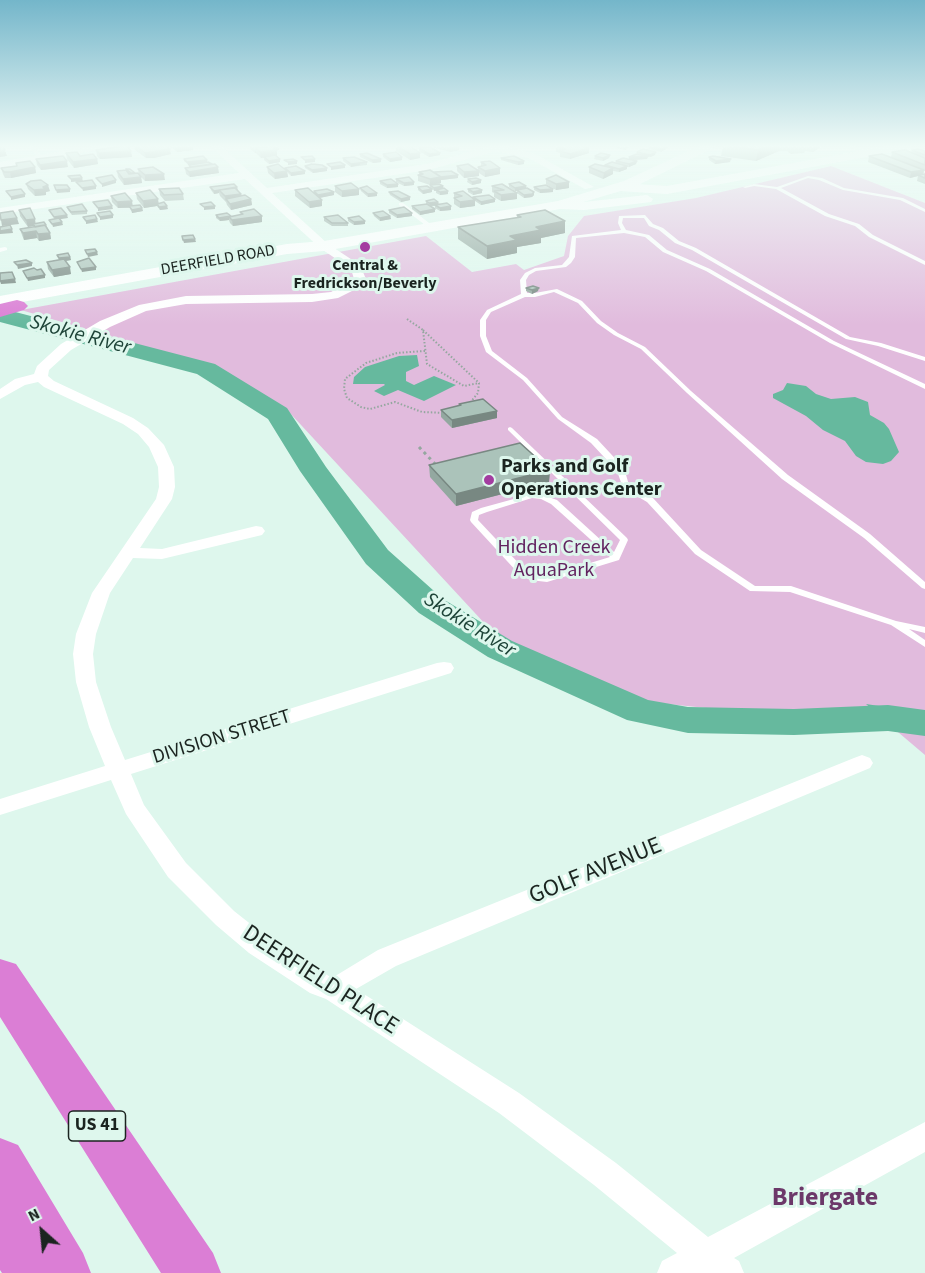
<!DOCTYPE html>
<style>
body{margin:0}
#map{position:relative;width:925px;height:1273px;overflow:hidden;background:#def7ed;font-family:"Source Sans 3",sans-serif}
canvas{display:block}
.north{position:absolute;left:12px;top:1201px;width:60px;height:60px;-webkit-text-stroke:4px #def7ed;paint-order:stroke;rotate:333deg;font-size:16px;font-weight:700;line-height:24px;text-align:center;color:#1b2420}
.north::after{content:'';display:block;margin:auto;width:21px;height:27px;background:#1b2420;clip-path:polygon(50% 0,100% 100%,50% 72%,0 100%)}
</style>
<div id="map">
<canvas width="925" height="1273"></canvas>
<div class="north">N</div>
</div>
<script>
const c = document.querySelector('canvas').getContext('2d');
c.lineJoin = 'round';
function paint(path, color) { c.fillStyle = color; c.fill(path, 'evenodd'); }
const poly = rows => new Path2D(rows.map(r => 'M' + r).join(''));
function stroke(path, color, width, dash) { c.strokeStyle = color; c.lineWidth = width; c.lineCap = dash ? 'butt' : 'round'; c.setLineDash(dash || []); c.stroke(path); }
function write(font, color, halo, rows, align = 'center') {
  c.font = font + ' "Source Sans 3",sans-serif'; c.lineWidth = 6; c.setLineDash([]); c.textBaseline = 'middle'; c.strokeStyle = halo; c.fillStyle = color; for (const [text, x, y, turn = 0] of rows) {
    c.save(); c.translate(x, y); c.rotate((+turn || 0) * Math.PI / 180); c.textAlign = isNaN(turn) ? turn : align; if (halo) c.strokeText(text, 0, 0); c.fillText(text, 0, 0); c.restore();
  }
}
const green = poly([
 [831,166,925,203,925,755,892,727,638,701,499,639,289,412,214,367,21,310,426,236,472,272,516,264,524,270,564,256,568,236,584,216,696,198]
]);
const water = poly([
 [417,355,419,366,406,372,406,381,414,385,434,376,456,385,424,401,398,390,384,396,374,391,385,385,384,384,353,384,354,377,365,367,399,356],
 [787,383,806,386,816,394,831,399,855,397,868,402,870,415,884,423,889,429,899,452,891,461,883,464,866,462,856,456,845,441,823,430,806,416,773,398,773,394,783,390],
 [866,704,925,713,925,732,892,727]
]);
const river = poly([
 [0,308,215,364,287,408,326,467,388,550,443,599,512,641,648,700,688,707,794,709,888,705,925,710,925,736,888,731,794,735,688,733,627,720,488,657,419,613,366,564,300,471,268,419,197,374,0,322,0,308]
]);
const pathFar1 = poly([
 [407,319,423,330,427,364,464,386,479,383],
 [423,330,479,383,478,393,469,404],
 [425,351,397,353,366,363,345,379,344,389,347,398,361,407,370,409,395,402,422,412,446,413]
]);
const path = poly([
 [419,447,437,466]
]);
const service = poly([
 [30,146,34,146,42,158,38,158,30,146],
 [848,146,855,146,874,154,870,155,848,146],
 [808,176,822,178,844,188,903,198,925,209,925,212,900,200,843,190,819,180,808,178,781,188,829,214,859,224,873,235,925,261,925,265,869,237,855,226,825,216,776,189,754,186,745,188,743,187,754,184,777,187,808,176],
 [399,203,403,203,433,226,433,228,429,228,399,205,399,203],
 [645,215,653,224,663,228,679,241,696,248,850,337,881,343,925,357,925,361,878,346,846,339,692,250,675,243,659,230,649,226,644,218,623,218,622,223,626,230,649,235,667,250,710,269,834,341,925,384,925,389,830,343,706,271,663,252,645,237,624,233,576,238,575,257,571,263,566,267,536,271,529,275,526,280,527,293,535,293,557,289,582,301,601,321,618,333,645,347,691,391,788,475,870,534,925,582,925,589,922,588,864,538,782,479,687,393,641,349,614,335,597,323,578,303,554,292,535,297,525,297,491,312,486,320,486,336,492,351,527,378,562,417,597,439,624,468,629,485,653,498,701,550,755,586,791,586,896,621,925,627,925,633,909,629,925,640,925,647,891,625,790,592,750,591,695,554,647,502,623,488,617,471,591,443,558,419,523,380,486,352,480,336,480,320,487,310,521,294,520,280,525,273,535,268,562,265,569,257,572,236,621,230,618,223,619,216,645,215],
 [5,247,7,248,7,250,0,252,0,248,5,247],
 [510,427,512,428,627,538,628,540,619,560,547,582,530,580,519,574,471,522,470,520,472,512,481,508,532,494,543,495,557,500,614,552,620,540,508,430,508,428,510,427],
 [532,498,541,499,551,504,610,557,547,576,535,576,525,570,478,520,479,515,487,512,532,498]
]);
const minor = poly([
 [93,146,116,146,0,168,0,162,93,146],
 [211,146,221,146,267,188,427,164,490,146,510,146,508,148,535,154,594,187,585,189,529,158,496,151,428,170,272,193,328,244,360,265,366,279,360,287,338,298,312,302,186,304,146,311,110,327,71,350,49,370,48,376,54,381,133,418,148,428,164,445,174,467,175,487,172,499,140,548,162,549,256,526,262,527,265,531,262,535,162,559,133,558,110,593,96,634,93,654,96,682,111,727,125,760,437,663,444,662,451,663,454,668,451,673,131,774,144,805,186,863,234,911,267,937,332,978,378,950,854,758,862,755,870,758,873,763,870,768,396,966,356,989,519,1093,616,1163,708,1237,925,1122,925,1152,734,1258,739,1261,744,1273,657,1273,662,1261,677,1253,594,1185,499,1113,326,999,310,993,249,953,216,925,168,877,126,814,111,780,0,815,0,799,105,766,89,727,76,682,73,654,76,634,92,593,156,499,159,487,158,467,149,447,138,434,123,424,44,387,38,382,25,385,0,399,0,389,15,379,34,374,37,366,61,344,100,321,139,305,186,296,312,294,331,292,354,279,351,269,320,248,245,179,0,214,0,208,239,173,211,146]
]);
const tertiary = poly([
 [887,146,913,146,908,149,667,194,620,191,614,187,620,183,667,186,887,146],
 [647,195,653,199,651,202,584,210,560,209,554,205,560,201,584,202,647,195]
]);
const secondary = poly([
 [700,146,717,146,634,187,560,209,324,251,287,254,0,306,0,296,287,244,324,241,558,201,624,181,700,146]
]);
const motorway = poly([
 [17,300,24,302,28,306,24,310,0,317,0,304,17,300],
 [0,959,16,964,213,1253,221,1273,161,1273,0,1017,0,959],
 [0,1138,18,1145,83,1253,91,1273,2,1273,0,1270,0,1138]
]);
const wall = poly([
 [134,146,147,146,171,154,154,158,146,158,135,150],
 [170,146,193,146,193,150,177,152],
 [248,146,278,146,279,150,277,150,277,156,276,156,280,162,269,164,264,160,264,157,261,158,256,153,255,153,250,149,250,147],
 [396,146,410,146,420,153,420,158,410,160,396,151],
 [428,146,459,146,459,150,450,152,431,147,440,155,429,157,419,151,419,148,430,147],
 [556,146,589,148,589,153,570,159,560,157,560,153,556,152],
 [617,146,632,146,625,150,617,148],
 [723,146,822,146,813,152,805,151,804,153,791,154,787,151,779,151,756,161,721,156],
 [649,147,666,149,661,152,649,149],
 [96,150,131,151,132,157,100,159,97,156],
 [912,150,925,151,925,171,924,171,923,174,925,174,925,184,917,181,918,176,910,178,868,162,869,156,891,157,892,152,911,153],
 [637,152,655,155,650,157,648,157,647,159,632,160,637,161,636,164,629,167,627,167,627,169,619,172,613,171,613,174,603,179,589,173,589,167,605,166,605,165,616,163,616,161,629,159,629,157,637,154],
 [66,153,97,159,98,164,74,168,67,159],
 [360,154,381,162,373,163,360,157],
 [383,154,402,160,390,162,383,157],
 [610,155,609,158,603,161,594,159,595,156],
 [709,157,730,162,715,164,709,160],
 [343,158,367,162,367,165,351,167,343,161],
 [501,158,524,164,518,165,501,160],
 [36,159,68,167,41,170,37,165],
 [184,159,207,160,207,162,219,173,190,177,186,174,185,168,189,167,189,165,184,161],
 [481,162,500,174,485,177,479,173,479,176,464,178,457,171,457,166,478,170,478,167,481,166],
 [16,163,35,167,36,173,11,178,5,178,3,174,1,168,16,166],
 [305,166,327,168,327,171,313,173,305,168],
 [267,167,285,170,285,168,305,171,305,174,291,176,287,172,288,177,275,179,268,173],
 [126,169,141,177,142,183,124,185,118,177,117,171,126,170],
 [138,169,165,180,145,181,139,175],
 [419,172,434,173,458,178,441,180,441,183,430,185,418,181,418,175,419,175],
 [396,179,414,185,404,186,396,182],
 [468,179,481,183,472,185,467,182],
 [546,179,569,182,569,188,556,190,546,184],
 [380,181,398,184,398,187,387,188,380,184],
 [26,184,50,191,46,192,46,195,35,196,28,189],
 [509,184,526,188,534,192,534,195,532,197,524,198,517,193,517,191,515,191,509,187],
 [430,185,443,189,448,194,440,195,436,193,436,191,431,189,432,192,423,194,418,190,418,187,430,188],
 [335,186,359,189,359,195,342,197,335,192],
 [492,186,517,193,517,199,501,201,494,197,494,193,492,192],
 [210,187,238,190,241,194,241,196,251,199,252,205,231,210,227,205,226,202,220,196,219,193,214,194,211,190],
 [534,187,553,192,540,193,534,190],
 [360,188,377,196,368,197,361,191],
 [159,189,183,194,184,200,165,201,160,195],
 [468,189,482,193,473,195,468,192],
 [295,190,314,193,314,191,334,192,334,195,319,198,322,206,310,208,295,196],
 [389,192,410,200,401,202,390,195],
 [136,193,159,203,168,209,160,210,157,206,144,208,137,199],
 [454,193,473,198,473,197,495,199,495,202,481,205,475,201,475,206,460,208,454,204],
 [111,196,133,206,142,208,143,211,132,213,130,208,118,208,112,202],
 [426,201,451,206,451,210,440,211,435,208,435,206,431,206,435,209,435,212,420,215,412,209,412,206,426,204],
 [67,207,87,211,87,214,72,215,68,210],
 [19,210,36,224,46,225,50,233,51,239,39,241,37,238,24,240,22,235,20,229,34,227,33,226,28,227,20,216],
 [389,210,412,213,412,216,397,218,389,213],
 [240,212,262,222,233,226,230,223,229,220,220,221,216,218,216,215,231,216,241,215],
 [373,213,390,216,391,219,380,221,374,216],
 [517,215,565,233,541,238,541,243,517,247,517,253,487,259,458,239,458,227,517,218],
 [324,217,348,223,348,226,332,226,324,221],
 [348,218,365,224,354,225,348,221],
 [57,255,70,257,71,260,65,261,71,274,54,277,48,269,47,262,59,260],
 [526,288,538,291,532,294,526,291],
 [459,404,497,411,497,418,452,428,441,417,441,410,459,406],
 [429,465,550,470,549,482,456,506,430,477]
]);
const shadedWall = poly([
 [193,146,193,150,177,152,177,147],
 [260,146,278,146,279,150,260,152,256,148,256,153,255,153,255,147],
 [450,146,459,146,459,150,450,152],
 [766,146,780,146,779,151,756,161,758,150],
 [814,146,822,146,813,152],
 [667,147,666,149,661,152,661,149],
 [589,148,589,153,570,159,570,154],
 [170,149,171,154,154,158,146,158,145,153],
 [5,150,7,156,0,157,0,151],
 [277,150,277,156,261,158,260,152],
 [131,151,132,157,100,159,99,153],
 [656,152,655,155,650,157,650,155],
 [420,153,420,158,410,160,410,154],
 [440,153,440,155,429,157,429,154],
 [610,155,609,158,603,161,603,158],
 [648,156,647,159,629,160,629,157],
 [402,157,402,160,390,162,390,159],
 [97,159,98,164,74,168,73,162],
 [280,159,280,162,269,164,269,161],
 [315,159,315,162,305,163,305,160],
 [381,159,381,162,373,163,372,160],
 [731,159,730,162,715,164,716,161],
 [207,160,207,163,188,165,187,162],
 [67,161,68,167,41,170,40,165],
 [297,161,297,164,288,165,288,162],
 [524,161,524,164,518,165,518,162],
 [637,161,636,164,629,167,629,164],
 [360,162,360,165,351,167,351,164],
 [345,165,345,168,331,170,331,167],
 [627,166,627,169,619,172,619,169],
 [35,167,36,173,11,178,10,172],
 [218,167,219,173,190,177,189,172],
 [327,168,327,171,313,173,312,170],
 [500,168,500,174,485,177,485,171],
 [613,168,613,174,603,179,604,173],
 [924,170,923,176,918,175,918,176,910,178,911,172],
 [287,171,288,177,275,179,274,173],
 [305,171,305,174,291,176,291,173],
 [479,171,479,176,464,178,464,172],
 [164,174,165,180,145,181,145,175],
 [458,175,458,178,441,180,441,177],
 [141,177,142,183,124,185,123,179],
 [441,177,441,183,430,185,430,179],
 [82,178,83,181,71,182,71,179],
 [116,180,116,183,102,187,102,184],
 [481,180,481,183,472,185,472,182],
 [414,182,414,185,404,186,404,183],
 [569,182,569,188,556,190,556,184],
 [398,184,398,187,387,188,387,185],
 [48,185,50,191,46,192,46,195,35,196,34,190],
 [96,186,96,189,83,191,82,188],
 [443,186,443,189,434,191,434,188],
 [526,186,526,189,515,191,515,188],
 [237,187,238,190,219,190,219,193,214,194,214,191],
 [70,189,70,192,57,193,56,190],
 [359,189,359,195,342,197,342,191],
 [432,189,432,192,423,194,422,191],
 [553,189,553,192,540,193,540,190],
 [482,190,482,193,473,195,473,192],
 [448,191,448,194,440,195,440,192],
 [334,192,334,195,319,198,318,195],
 [534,192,534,195,532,197,524,198,524,195],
 [377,193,377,196,368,197,368,194],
 [517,193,517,199,501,201,501,195],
 [25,194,25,197,11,200,11,197],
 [241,194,242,200,226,199,226,202,225,196],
 [410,197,410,200,401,202,401,199],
 [158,199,159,205,157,204,157,206,144,208,143,201],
 [251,199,252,205,231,210,230,204],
 [495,199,495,202,481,205,481,202],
 [322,200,322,206,310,208,309,202],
 [475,200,475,206,460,208,460,202],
 [132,201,133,207,118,208,117,202],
 [438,202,439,205,430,206,429,203],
 [112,206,113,209,98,211,98,208],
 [167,206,168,209,160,210,159,207],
 [215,206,215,209,204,210,204,207],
 [451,206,451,210,440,211,440,208],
 [142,208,143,211,132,213,132,210],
 [435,209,435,212,420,215,420,212],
 [412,213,412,216,397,218,397,215],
 [67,215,68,218,55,220,54,217],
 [113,215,113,218,100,220,100,217],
 [262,216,262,222,233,226,232,220],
 [390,216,391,219,380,221,380,218],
 [229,217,229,220,220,221,219,218],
 [17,218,19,224,2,226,1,220],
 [35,219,36,226,33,224,33,226,28,227,26,220],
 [97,219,98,222,86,224,86,221],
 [365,221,365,224,354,225,354,222],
 [565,221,565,233,541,238,541,243,517,247,517,253,487,259,487,246,510,236,536,227],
 [62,222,63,225,53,227,52,224],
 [12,229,13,233,0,234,0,231],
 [36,231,37,238,24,240,23,233],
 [50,233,51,239,39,241,38,234],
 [195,239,196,242,184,243,183,240],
 [97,252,98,255,88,257,87,254],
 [70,257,71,260,60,262,59,258],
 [32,263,32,266,18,269,17,265],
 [70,267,71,274,54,277,52,270],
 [96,267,96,270,82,272,81,269],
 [45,275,45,278,28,281,27,278],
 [15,279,16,283,1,284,0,281],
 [539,288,538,291,532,294,532,290],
 [497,411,497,418,452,428,452,420],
 [550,470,549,482,456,506,456,494]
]);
const building = poly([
 [3,146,5,150,0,151,0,147,3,146],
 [124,146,127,146,131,151,99,153,96,150,124,146],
 [136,146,167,146,170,149,145,153,136,146],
 [272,146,277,150,260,152,256,148,272,146],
 [397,146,410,146,420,153,410,154,397,146],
 [557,146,582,146,589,148,570,154,560,151,565,149,557,146],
 [665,146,667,147,661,149,649,147,665,146],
 [729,146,766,146,758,150,729,146],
 [430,147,440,153,429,154,419,148,430,147],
 [643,149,656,152,650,155,637,152,643,149],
 [918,149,925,151,925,155,912,150,918,149],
 [905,150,925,158,925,165,892,152,905,150],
 [77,152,80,156,93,154,97,159,73,162,66,153,77,152],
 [396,152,402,157,390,159,383,154,396,152],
 [367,153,381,159,372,160,360,154,367,153],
 [601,153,610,155,603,158,595,156,601,153],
 [637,154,648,156,629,157,637,154],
 [882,154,924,170,911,172,869,156,882,154],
 [275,155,280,159,269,161,264,157,275,155],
 [63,156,67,161,40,165,36,159,63,156],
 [203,156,207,160,187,162,184,159,203,156],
 [312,156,315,159,305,160,301,157,312,156],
 [514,156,524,161,518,162,501,158,514,156],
 [713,156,731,159,716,161,709,157,713,156],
 [354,157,367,162,351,164,343,158,354,157],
 [623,158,637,161,629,164,616,161,623,158],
 [293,159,297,161,288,162,284,160,293,159],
 [30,161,35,167,10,172,4,172,1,168,17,166,16,163,30,161],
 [490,161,500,168,485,171,478,167,486,165,481,162,490,161],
 [208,162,212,164,191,167,189,165,208,162],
 [340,162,345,165,331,167,327,164,340,162],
 [612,162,627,166,619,169,605,165,612,162],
 [215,164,218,167,189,172,185,168,215,164],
 [278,164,287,171,274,173,267,167,278,164],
 [312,164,322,165,327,168,312,170,305,166,312,164],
 [468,164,479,171,464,172,457,166,468,164],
 [595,164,613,168,604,173,589,167,595,164],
 [296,166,305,171,291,173,285,168,296,166],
 [153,167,164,174,145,175,138,169,153,167],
 [126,169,130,169,135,173,131,173,126,169],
 [126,170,129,174,138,173,141,177,123,179,117,171,126,170],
 [430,170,441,177,430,179,418,175,423,174,419,172,430,170],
 [451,171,458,175,441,177,434,172,451,171],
 [925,174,925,178,918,175,925,174],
 [80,175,82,178,71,179,68,176,80,175],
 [112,175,116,180,102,184,96,178,112,175],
 [556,175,569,182,556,184,546,179,556,175],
 [409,177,414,182,404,183,396,179,409,177],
 [476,178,481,180,472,182,468,179,476,178],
 [391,179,398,184,387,185,380,181,391,179],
 [41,180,48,185,43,187,45,189,34,190,26,184,31,181,41,180],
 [92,180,96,186,82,188,76,182,92,180],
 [519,182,526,186,515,188,509,184,519,182],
 [351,183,359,189,342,191,335,186,351,183],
 [234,184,237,187,214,191,210,187,234,184],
 [439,184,443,186,434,188,430,185,439,184],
 [502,184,517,193,501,195,494,191,504,190,492,186,502,184],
 [54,185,67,185,70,189,56,190,54,185],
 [546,185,553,189,540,190,534,187,546,185],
 [367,186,377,193,368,194,360,188,367,186],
 [427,186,432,189,422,191,418,187,427,186],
 [179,188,183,194,164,195,159,189,179,188],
 [235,188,241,194,225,196,219,190,235,188],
 [308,188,322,200,309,202,295,190,308,188],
 [444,188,448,191,440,192,436,190,444,188],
 [477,188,482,190,473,192,468,189,477,188],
 [527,188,534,192,532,194,524,195,517,190,527,188],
 [21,189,25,194,11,197,6,191,21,189],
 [327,189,334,192,318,195,314,191,327,189],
 [150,190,158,199,143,201,136,193,150,190],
 [398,191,410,197,401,199,389,192,398,191],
 [463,191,475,200,460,202,454,198,462,196,454,193,463,191],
 [125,193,132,201,117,202,111,196,125,193],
 [245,195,251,199,230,204,226,199,245,195],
 [489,195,495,199,481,202,473,197,489,195],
 [434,199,438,202,429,203,426,201,434,199],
 [108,200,112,206,98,208,93,202,108,200],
 [164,202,167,206,159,207,157,204,164,202],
 [211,202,215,206,204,207,200,204,211,202],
 [447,203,451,206,440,208,435,205,447,203],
 [82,204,87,211,71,212,67,207,82,204],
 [427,204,435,209,420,212,412,206,427,204],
 [140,205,142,208,132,210,129,206,140,205],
 [404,207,412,213,397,215,389,210,404,207],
 [30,208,35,219,26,220,19,210,30,208],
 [61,208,67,215,54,217,49,210,61,208],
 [254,209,262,216,232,220,229,217,243,214,240,212,254,209],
 [545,210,565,221,536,227,541,230,510,236,517,240,487,246,458,227,521,217,517,215,545,210],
 [13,211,17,218,1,220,0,213,13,211],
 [110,211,113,215,100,217,97,213,110,211],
 [383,211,390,216,380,218,373,213,383,211],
 [227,213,231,216,219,218,216,215,227,213],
 [95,215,97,219,86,221,83,217,95,215],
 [338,215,348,223,332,223,324,217,338,215],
 [359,216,365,221,354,222,348,218,359,216],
 [59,218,62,222,52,224,49,220,59,218],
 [44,222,46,225,35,227,33,224,44,222],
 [10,225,12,229,0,231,0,227,10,225],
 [45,225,50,233,38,234,36,231,23,233,20,229,45,225],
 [193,235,195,239,183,240,182,236,193,235],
 [95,249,97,252,87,254,85,250,95,249],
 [68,253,70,257,59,258,57,255,68,253],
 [89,258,96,267,81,269,77,262,89,258],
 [64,259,70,267,52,270,47,262,64,259],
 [26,260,32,263,17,265,14,262,26,260],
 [34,268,37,270,41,269,45,275,27,278,23,271,34,268],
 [12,272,15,279,0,281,0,273,12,272],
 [533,286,539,288,532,290,526,288,533,286],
 [483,399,497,411,452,420,441,410,461,405,459,404,483,399],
 [520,443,550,470,456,494,429,465,520,443]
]);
const markers = [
 [365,247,6,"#a33ca0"],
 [489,480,6,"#a33ca0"]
];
const farStreetnames = [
 ["DEERFIELD ROAD",218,261,-10]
];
const farPoinames = [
 ["Central &",365,266],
 ["Fredrickson/Beverly",365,284]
];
const shields = [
 [97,1126,57]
];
const shieldNames = [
 ["US 41",97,1126]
];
const poiNames = [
 ["Parks and Golf",501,468],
 ["Operations Center",501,491]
];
const parkNames = [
 ["Hidden Creek",554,549],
 ["AquaPark",554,572]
];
const streetNames = [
 ["DIVISION STREET",222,738,-17]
];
const waterNames = [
 ["Skokie River",80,336,15],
 ["Skokie River",469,626,32]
];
const nearStreetnames = [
 ["GOLF AVENUE",596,872,-22],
 ["DEERFIELD PLACE",320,981,33]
];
const nearNeighbourhoodnames = [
 ["Briergate",825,1199]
];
paint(green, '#e1bbdd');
paint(water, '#66b99e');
paint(river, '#66b99e');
stroke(pathFar1, '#94a79f', 2, [1.5, 2]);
stroke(path, '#94a79f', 3, [3, 4]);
paint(service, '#fff');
paint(minor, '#fff');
paint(tertiary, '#fff');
paint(secondary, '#fff');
paint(motorway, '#db7ed5');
paint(wall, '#93a8a0');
paint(shadedWall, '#788882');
paint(building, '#abc3ba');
stroke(building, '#788882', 1.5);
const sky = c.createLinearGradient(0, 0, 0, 325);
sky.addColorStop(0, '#74b6ca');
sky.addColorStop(0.45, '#f0fbf7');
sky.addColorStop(1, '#f0fbf700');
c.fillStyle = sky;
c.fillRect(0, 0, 925, 325);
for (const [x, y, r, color] of markers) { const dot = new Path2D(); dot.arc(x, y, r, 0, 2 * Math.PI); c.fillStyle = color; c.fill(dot); stroke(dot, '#def7ed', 2); }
write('16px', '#1b2420', '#def7ed', farStreetnames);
write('bold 16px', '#1b2420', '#def7ed', farPoinames);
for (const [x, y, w] of shields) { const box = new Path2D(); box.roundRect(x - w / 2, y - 15, w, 30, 4.5); c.fillStyle = '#def7ed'; c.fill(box); stroke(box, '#1b2420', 1.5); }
write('bold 18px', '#1b2420', null, shieldNames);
write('bold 20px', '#1b2420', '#def7ed', poiNames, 'left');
write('20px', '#622360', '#def7ed', parkNames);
write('20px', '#1b2420', '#def7ed', streetNames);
write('italic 21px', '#1e4438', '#def7ed', waterNames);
write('24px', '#1b2420', '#def7ed', nearStreetnames);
write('bold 26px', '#6c3869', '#def7ed', nearNeighbourhoodnames);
</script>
